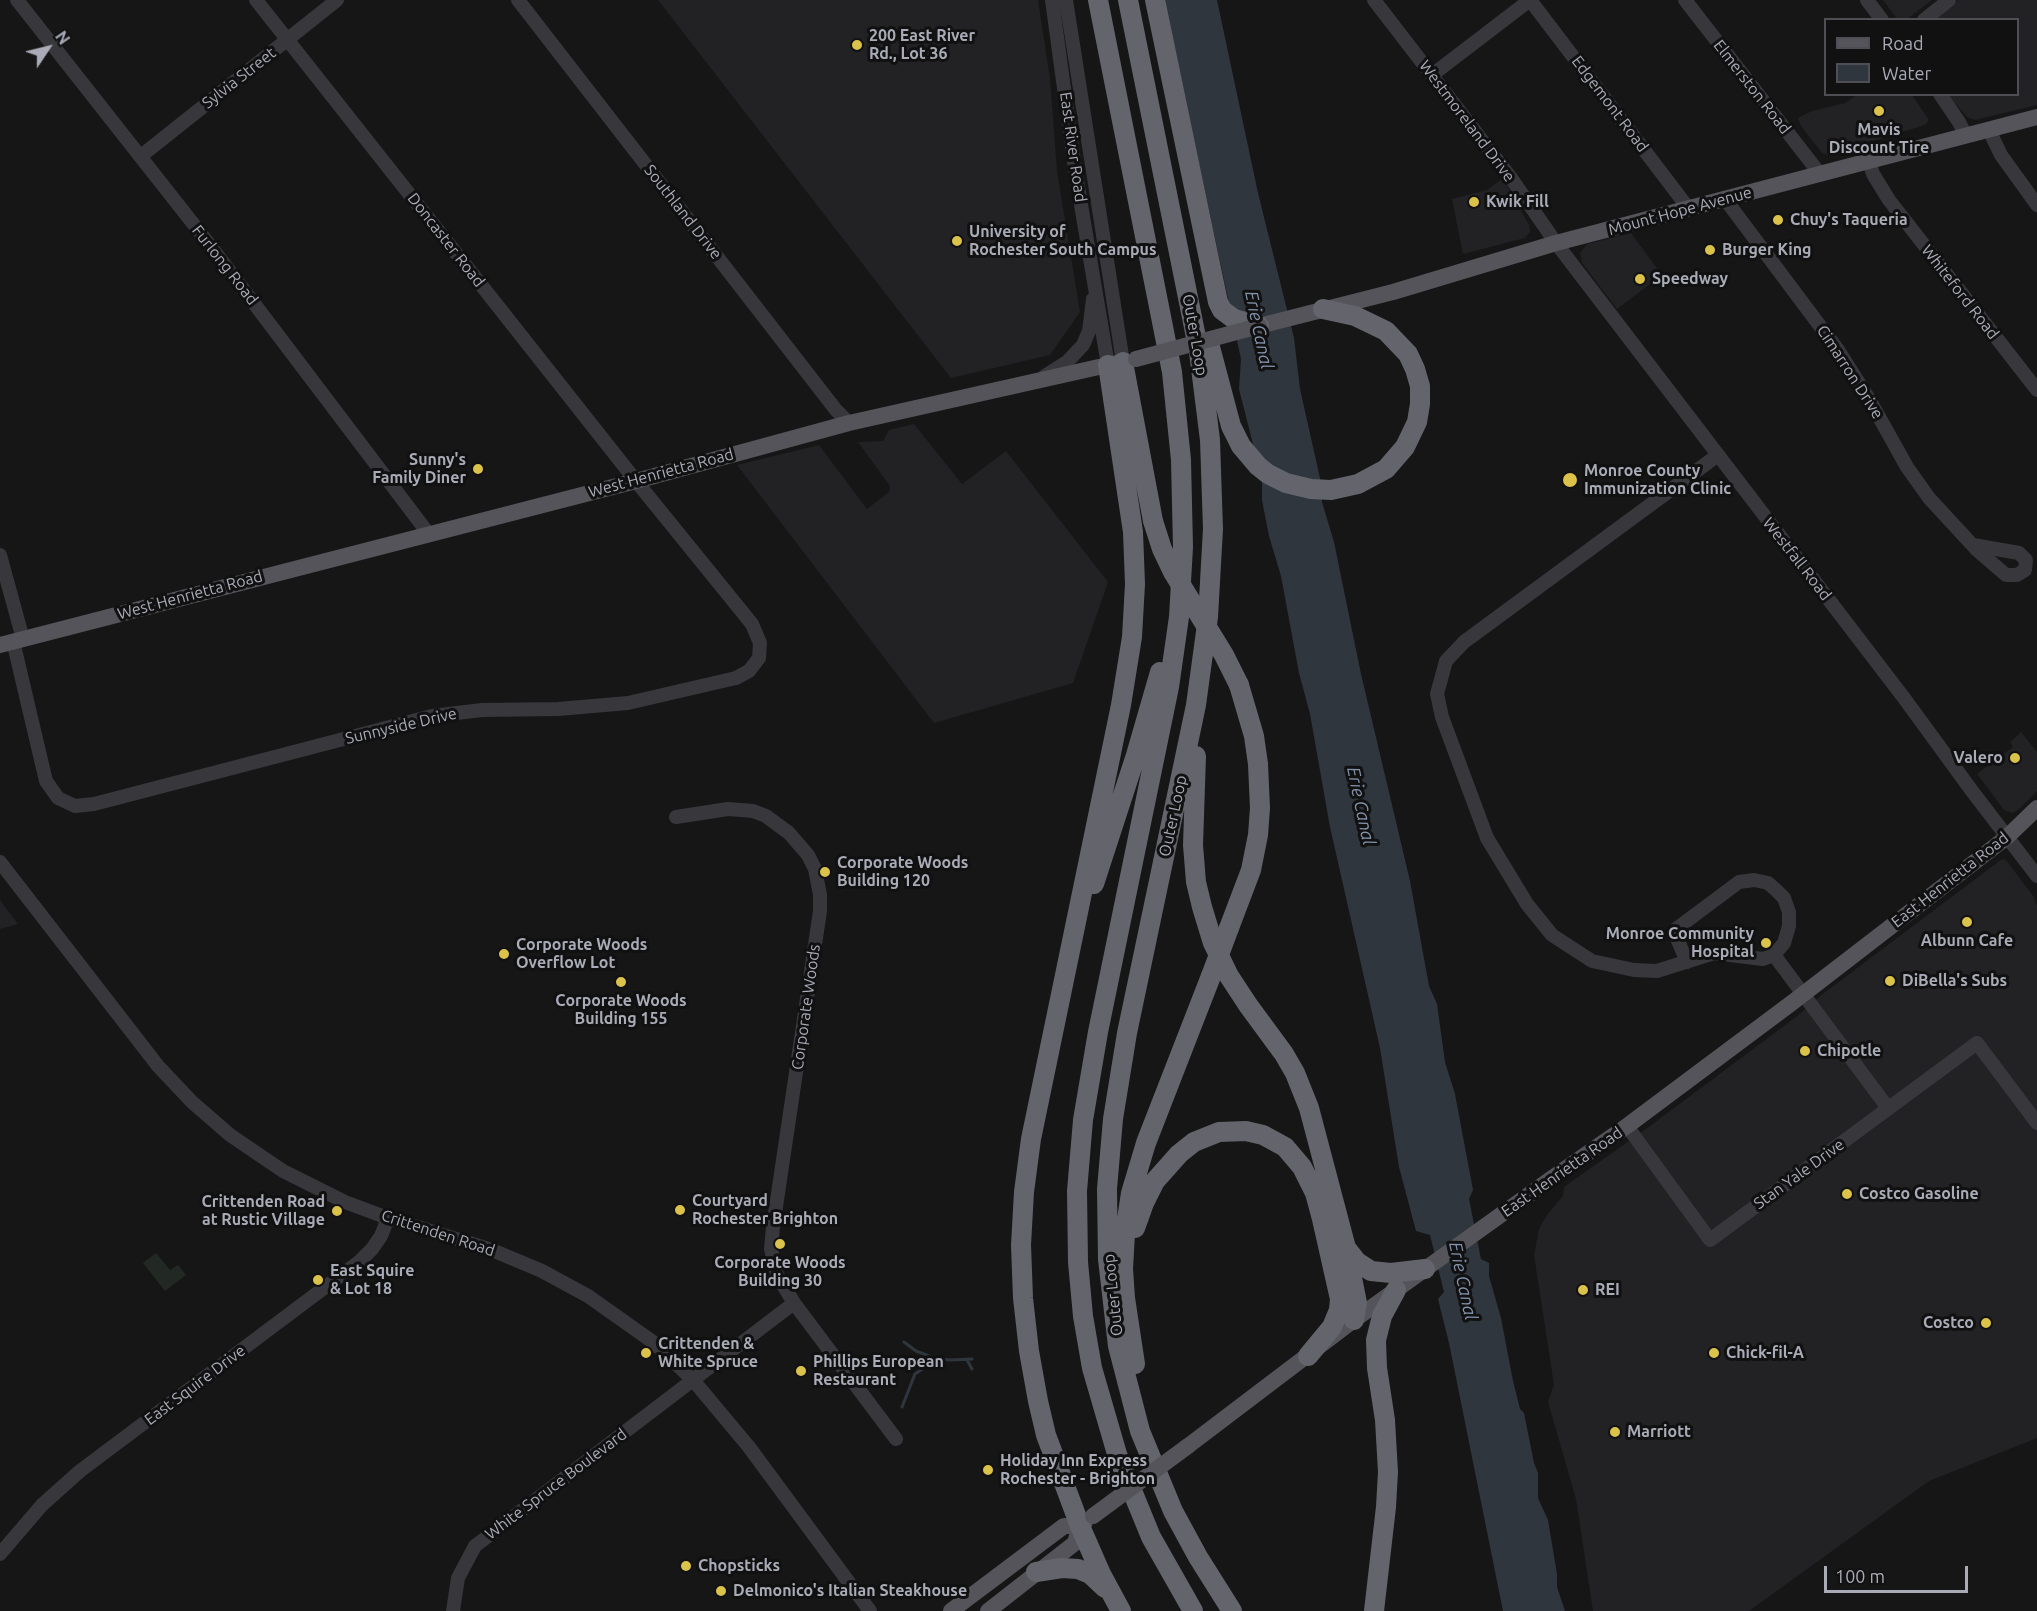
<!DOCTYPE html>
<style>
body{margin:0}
#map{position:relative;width:2037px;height:1611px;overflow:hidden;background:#161617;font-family:Ubuntu,sans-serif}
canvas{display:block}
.legend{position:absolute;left:1824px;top:18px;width:195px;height:78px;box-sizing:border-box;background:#111112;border:2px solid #4e4f54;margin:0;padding:8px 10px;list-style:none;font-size:18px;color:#a9abb6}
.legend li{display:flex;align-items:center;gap:12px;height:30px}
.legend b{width:30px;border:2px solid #4e4f54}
.north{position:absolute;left:18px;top:18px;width:60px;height:60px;-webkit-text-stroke:4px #111112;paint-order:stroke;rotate:55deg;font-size:16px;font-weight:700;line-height:24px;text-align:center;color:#a9abb6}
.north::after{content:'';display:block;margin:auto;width:21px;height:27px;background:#a9abb6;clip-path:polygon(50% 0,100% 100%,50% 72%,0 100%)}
.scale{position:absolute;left:1824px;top:1566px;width:144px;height:27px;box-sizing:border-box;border:3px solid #a9abb6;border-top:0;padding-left:8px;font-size:18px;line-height:21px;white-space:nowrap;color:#a9abb6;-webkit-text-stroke:4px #111112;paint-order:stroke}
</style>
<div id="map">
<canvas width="2037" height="1611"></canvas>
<ul class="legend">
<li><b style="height:8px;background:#54545a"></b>Road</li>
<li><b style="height:16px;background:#30363e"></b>Water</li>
</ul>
<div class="north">N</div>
<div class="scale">100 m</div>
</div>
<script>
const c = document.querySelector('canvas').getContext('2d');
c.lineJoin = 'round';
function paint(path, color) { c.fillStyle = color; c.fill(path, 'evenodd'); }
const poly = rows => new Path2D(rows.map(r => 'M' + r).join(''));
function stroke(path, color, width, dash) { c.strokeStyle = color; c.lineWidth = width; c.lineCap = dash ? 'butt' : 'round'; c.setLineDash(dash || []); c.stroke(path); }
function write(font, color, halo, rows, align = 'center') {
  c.font = font + ' Ubuntu,sans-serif'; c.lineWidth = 6; c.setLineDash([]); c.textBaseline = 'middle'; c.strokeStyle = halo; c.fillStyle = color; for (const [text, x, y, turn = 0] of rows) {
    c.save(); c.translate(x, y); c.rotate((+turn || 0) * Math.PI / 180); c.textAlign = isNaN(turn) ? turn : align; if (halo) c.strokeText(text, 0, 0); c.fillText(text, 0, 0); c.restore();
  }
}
const built = poly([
 [658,0,1038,0,1050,78,1057,171,1080,312,1050,355,951,378],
 [1883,0,1932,0,1907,19,1898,20],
 [1958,0,2037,0,2037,105,1975,120,1967,117,1948,95,2018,94,2018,20,1933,20],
 [1912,95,1929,120,1925,125,1828,155,1822,153,1801,126,1798,118,1812,111,1845,103,1857,95],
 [1503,178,1529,225,1530,232,1525,238,1463,254,1452,199,1487,190],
 [1631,233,1662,275,1617,309,1582,263,1580,253,1587,244],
 [914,424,962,484,1006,451,1108,582,1073,683,934,723,737,465,819,445,867,509,889,492,890,486,858,442,883,441,889,430],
 [2021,732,2037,752,2037,791,2018,810,2012,813,2004,810,1977,774,2013,747,2010,742],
 [2002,859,2006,860,2034,897,2037,906,2037,1438,1929,1481,1749,1611,1593,1611,1576,1499,1548,1402,1554,1385,1534,1255,1539,1229,1547,1215,1563,1196,1564,1187,1650,1126,1796,1017,1824,993],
 [0,900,18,924,0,929]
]);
const green = poly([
 [156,1253,170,1270,178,1265,186,1275,165,1291,143,1263]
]);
const water = poly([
 [1164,0,1217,0,1258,193,1294,338,1300,389,1322,487,1322,502,1334,542,1361,674,1410,881,1429,986,1437,1004,1445,1062,1455,1094,1473,1190,1469,1199,1481,1259,1489,1263,1489,1276,1501,1318,1513,1381,1520,1409,1524,1413,1534,1463,1538,1473,1538,1498,1548,1520,1557,1574,1557,1587,1565,1611,1503,1611,1449,1343,1438,1299,1444,1292,1430,1235,1416,1231,1399,1167,1380,1048,1330,827,1310,714,1299,673,1281,576,1269,536,1262,500,1262,465,1254,448,1239,389,1241,359]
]);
const stream = poly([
 [904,1342,916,1351,937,1359],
 [967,1360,972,1369],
 [902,1407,915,1374,937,1359,951,1360,972,1359]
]);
const minor = poly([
 [17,0,206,240,428,533],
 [518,0,836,410,849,423],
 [1052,0,1075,169,1108,365],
 [1066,0,1123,362],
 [1374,0,1511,178,1556,243,1904,698,1972,791,2037,876],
 [1530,0,1689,209],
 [1685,0,1820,174],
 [1867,0,1882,20],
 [1924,20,1949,0],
 [1432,75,1530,0],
 [1940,94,1959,122,1966,136],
 [1989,130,2001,155,2037,205],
 [141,156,337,0],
 [1869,161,1873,174,1889,200,2037,390],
 [1725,199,1838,350,1869,399,1907,467,1929,498,1977,550,2006,575,2017,575,2025,570,2026,560,2019,553,1973,545],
 [1045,376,1067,362,1083,345,1089,331,1093,299],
 [1718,455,1464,642,1446,661,1437,694,1442,717,1487,838,1527,904,1552,935,1592,961,1634,970,1657,971,1714,953,1763,959,1774,955],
 [0,555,23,639],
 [13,641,46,781,58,798,75,806,94,804,432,716,482,710,558,709,628,703,736,678,749,671,759,658,760,643,752,624,636,481,256,0],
 [676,817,728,809,753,811,766,816,789,833,808,855,815,869,820,895,820,911,773,1227,771,1249,777,1275,794,1303,896,1439],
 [0,862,158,1066,192,1102,230,1135,283,1171,345,1202,388,1218,492,1250,542,1271,588,1296,653,1342,693,1380,749,1447,870,1611],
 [1774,955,1888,1108],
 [1687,962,1676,936,1676,929,1739,882,1754,880,1768,883,1776,890,1784,898,1789,912,1789,926,1784,943,1774,955],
 [1627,1126,1710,1240,1977,1043,2037,1123],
 [0,1554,42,1505,80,1471,360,1261,372,1249,381,1236,388,1218],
 [453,1611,458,1578,475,1546,794,1303]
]);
const major = poly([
 [1259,326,1393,292,1556,243,2037,117],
 [0,645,636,481,849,423,1121,362],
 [1188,1446,1354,1320,1555,1176,1627,1126,1793,1002,2007,837,2037,808],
 [951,1611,1064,1526,1080,1526],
 [988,1611,1075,1543,1080,1526,1085,1522]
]);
const highway = poly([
 [1098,0,1172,372,1181,460,1183,547,1179,617,1169,687,1098,1032,1083,1120,1077,1191,1078,1262,1083,1316,1092,1368,1117,1454,1151,1537,1193,1611],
 [1128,0,1199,352,1210,440,1213,529,1208,617,1196,705,1127,1033,1113,1119,1107,1189,1108,1259,1118,1346,1140,1431,1173,1511,1198,1557,1232,1611],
 [1155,0,1218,302,1222,310,1234,319,1259,326],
 [1210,347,1231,426,1241,446,1258,466,1268,474,1286,483,1311,489,1331,490,1358,484,1386,469,1405,447,1417,422,1420,404,1420,386,1415,369,1408,354,1386,331,1355,316,1323,309],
 [1123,362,1153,521],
 [1108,365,1133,532,1135,584,1132,637,1121,705,1031,1139,1024,1192,1021,1245,1023,1298,1029,1351,1038,1401,1046,1435,1080,1526,1101,1574,1121,1611],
 [1196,756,1193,845,1196,882,1202,907,1213,943,1229,976,1248,1005,1284,1054,1295,1073,1309,1108,1346,1248,1357,1303,1354,1320],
 [1094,884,1136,755,1160,672],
 [1229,928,1251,870,1258,835,1260,808,1258,764,1254,736,1239,685],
 [1135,1228,1144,1203,1155,1181,1179,1154,1194,1142,1219,1132,1246,1131,1263,1135,1285,1147,1302,1167,1315,1193,1322,1219,1340,1299,1339,1310,1332,1327,1308,1356],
 [1346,1248,1357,1262,1371,1271,1391,1273,1425,1269],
 [1135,1364,1125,1298,1123,1269,1125,1233,1131,1193,1146,1143,1211,976],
 [1036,1572,1062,1568,1078,1569,1090,1574,1105,1588],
 [1374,1611,1386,1507,1388,1472,1385,1420,1377,1368,1376,1340,1382,1316,1396,1290]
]);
const majorBridge = poly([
 [1136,359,1259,326],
 [1093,1516,1188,1446]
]);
const highwayBridge = poly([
 [1153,521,1162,549,1173,572,1224,655,1239,685],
 [1211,976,1229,928]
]);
const markers = [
 [857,45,6,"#dbc24a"],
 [1879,111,6,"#dbc24a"],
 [1474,202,6,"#dbc24a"],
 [1778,220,6,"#dbc24a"],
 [957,241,6,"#dbc24a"],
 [1710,250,6,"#dbc24a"],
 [1640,279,6,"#dbc24a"],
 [478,469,6,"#dbc24a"],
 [1570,480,8,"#dbc24a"],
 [2015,758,6,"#dbc24a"],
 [825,872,6,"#dbc24a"],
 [1967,922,6,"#dbc24a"],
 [1766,943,6,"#dbc24a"],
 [504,954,6,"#dbc24a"],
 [1890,981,6,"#dbc24a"],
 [621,982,6,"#dbc24a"],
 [1805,1051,6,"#dbc24a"],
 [1847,1194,6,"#dbc24a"],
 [680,1210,6,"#dbc24a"],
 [337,1211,6,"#dbc24a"],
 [780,1244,6,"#dbc24a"],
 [318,1280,6,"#dbc24a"],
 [1583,1290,6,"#dbc24a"],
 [1986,1323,6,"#dbc24a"],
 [646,1353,6,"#dbc24a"],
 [1714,1353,6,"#dbc24a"],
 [801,1371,6,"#dbc24a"],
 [1615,1432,6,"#dbc24a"],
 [988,1470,6,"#dbc24a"],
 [686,1566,6,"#dbc24a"],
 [721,1591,6,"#dbc24a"]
];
const poiNames = [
 ["200 East River",869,36],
 ["Rd., Lot 36",869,54],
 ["Mavis",1879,130,"center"],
 ["Discount Tire",1879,148,"center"],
 ["Kwik Fill",1486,202],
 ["Chuy's Taqueria",1790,220],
 ["University of",969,232],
 ["Rochester South Campus",969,250],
 ["Burger King",1722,250],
 ["Speedway",1652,279],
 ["Sunny's",466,460,"right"],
 ["Family Diner",466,478,"right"],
 ["Monroe County",1584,471],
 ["Immunization Clinic",1584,489],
 ["Valero",2003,758,"right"],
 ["Corporate Woods",837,863],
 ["Building 120",837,881],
 ["Monroe Community",1754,934,"right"],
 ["Hospital",1754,952,"right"],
 ["Albunn Cafe",1967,941,"center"],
 ["Corporate Woods",516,945],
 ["Overflow Lot",516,963],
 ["DiBella's Subs",1902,981],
 ["Corporate Woods",621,1001,"center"],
 ["Building 155",621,1019,"center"],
 ["Chipotle",1817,1051],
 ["Costco Gasoline",1859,1194],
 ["Courtyard",692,1201],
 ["Rochester Brighton",692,1219],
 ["Crittenden Road",325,1202,"right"],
 ["at Rustic Village",325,1220,"right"],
 ["Corporate Woods",780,1263,"center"],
 ["Building 30",780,1281,"center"],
 ["East Squire",330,1271],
 ["& Lot 18",330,1289],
 ["REI",1595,1290],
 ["Costco",1974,1323,"right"],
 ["Crittenden &",658,1344],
 ["White Spruce",658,1362],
 ["Chick-fil-A",1726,1353],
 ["Phillips European",813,1362],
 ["Restaurant",813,1380],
 ["Marriott",1627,1432],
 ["Holiday Inn Express",1000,1461],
 ["Rochester - Brighton",1000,1479],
 ["Chopsticks",698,1566],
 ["Delmonico's Italian Steakhouse",733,1591]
];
const streetNames = [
 ["Sylvia Street",239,78,-38],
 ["Elmerston Road",1752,87,52],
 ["Edgemont Road",1610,104,53],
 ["Westmoreland Drive",1467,121,53],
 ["East River Road",1073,147,82],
 ["Mount Hope Avenue",1680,211,-15],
 ["Southland Drive",683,212,52],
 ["Doncaster Road",446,240,52],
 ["Furlong Road",225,265,52],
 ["Whiteford Road",1960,292,52],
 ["Outer Loop",1195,335,80],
 ["Cimarron Drive",1850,372,57],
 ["West Henrietta Road",661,473,-15],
 ["Westfall Road",1797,559,52],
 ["West Henrietta Road",190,595,-15],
 ["Sunnyside Drive",401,726,-13],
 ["Outer Loop",1173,816,-78],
 ["East Henrietta Road",1950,880,-38],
 ["Corporate Woods",806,1007,-82],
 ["East Henrietta Road",1562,1172,-35],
 ["Stan Yale Drive",1799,1174,-36],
 ["Crittenden Road",438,1233,18],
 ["Outer Loop",1113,1295,-96],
 ["East Squire Drive",195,1385,-37],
 ["White Spruce Boulevard",556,1484,-37]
];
const waterNames = [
 ["Erie Canal",1259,330,78],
 ["Erie Canal",1361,806,78],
 ["Erie Canal",1463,1281,78]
];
paint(built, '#222224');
paint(green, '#222924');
paint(water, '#30363e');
stroke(stream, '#30363e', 3);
stroke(minor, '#37373c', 14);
stroke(major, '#54545a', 16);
stroke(highway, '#64656c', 20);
stroke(majorBridge, '#54545a', 16);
stroke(highwayBridge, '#64656c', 20);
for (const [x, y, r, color] of markers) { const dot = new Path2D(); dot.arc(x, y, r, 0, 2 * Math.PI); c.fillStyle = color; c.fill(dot); stroke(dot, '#111112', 2); }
write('bold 16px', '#a9abb6', '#111112', poiNames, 'left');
write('16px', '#a9abb6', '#111112', streetNames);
write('italic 18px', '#8493ac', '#111112', waterNames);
</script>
